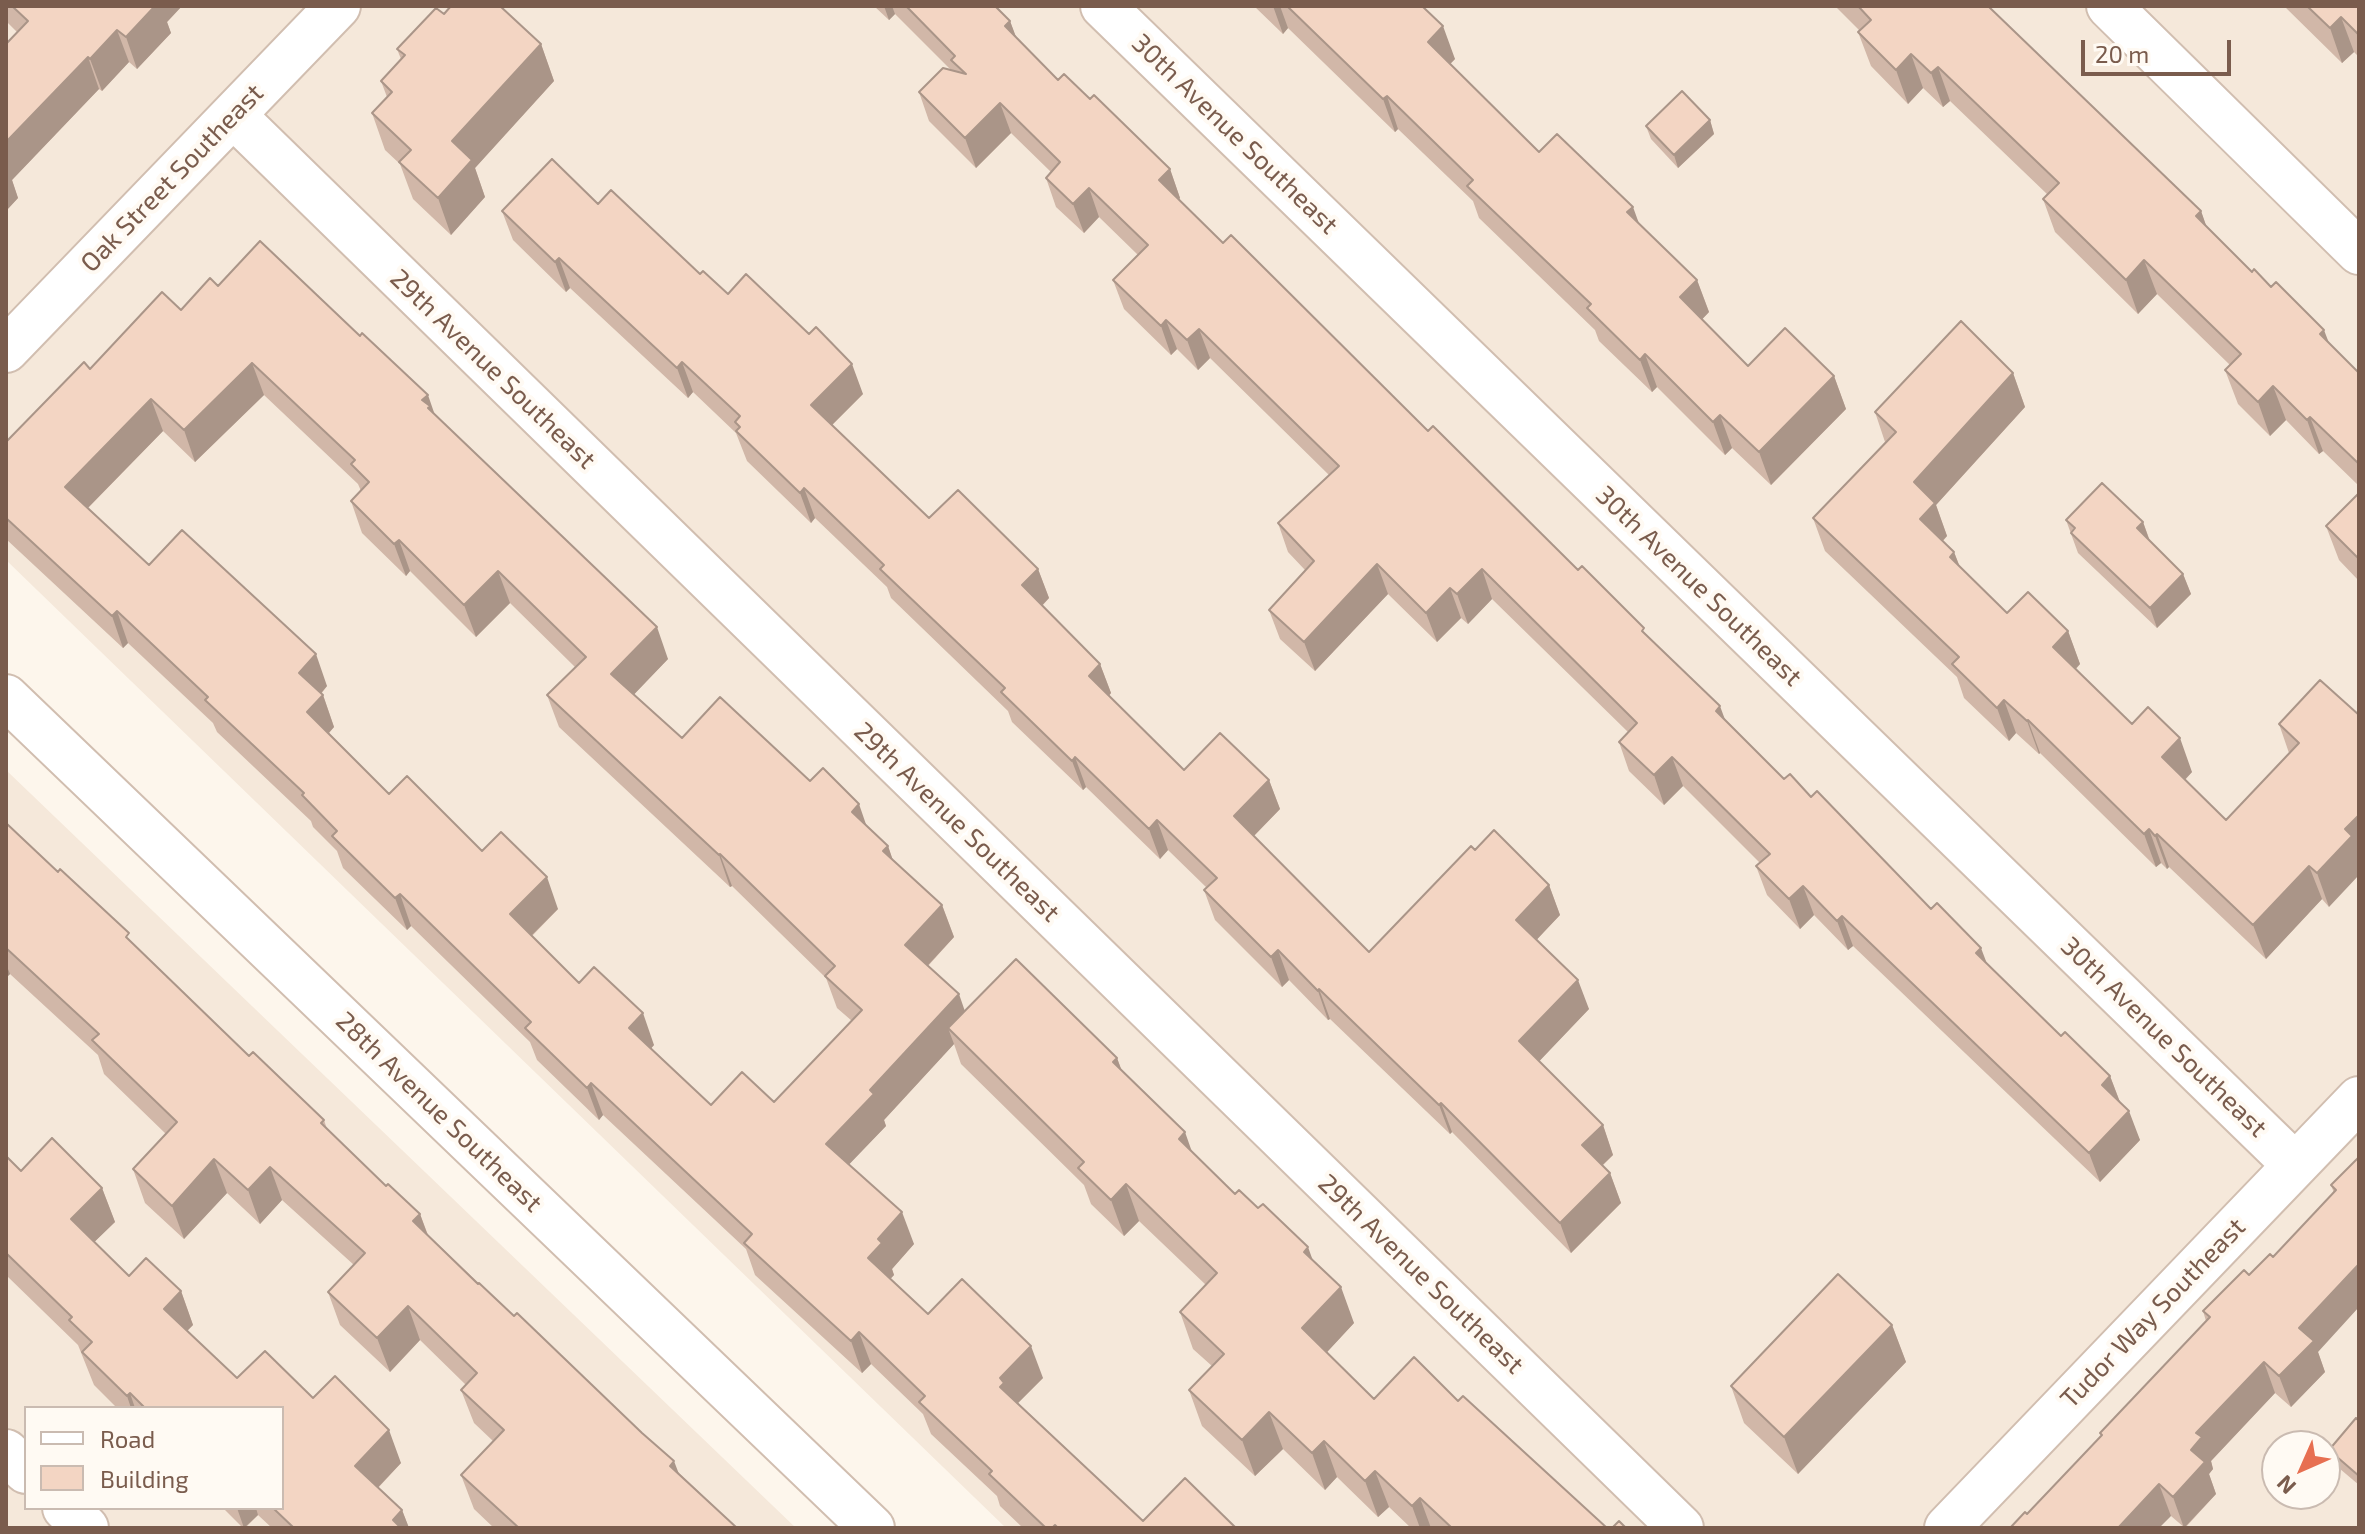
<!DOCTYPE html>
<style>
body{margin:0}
#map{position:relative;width:2365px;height:1534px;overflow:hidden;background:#fdf6ec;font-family:"Exo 2",sans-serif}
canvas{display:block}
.frame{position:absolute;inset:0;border:8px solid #7a5c4d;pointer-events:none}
.legend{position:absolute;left:24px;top:1406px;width:260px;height:104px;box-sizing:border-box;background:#fffaf3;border:2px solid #cabbb1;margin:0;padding:10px 14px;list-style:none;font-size:24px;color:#7a5c4d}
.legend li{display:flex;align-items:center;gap:16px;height:40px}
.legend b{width:40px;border:2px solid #cabbb1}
.north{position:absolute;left:2261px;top:1430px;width:80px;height:80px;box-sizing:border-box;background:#fffaf3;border:2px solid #cabbb1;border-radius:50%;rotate:225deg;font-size:22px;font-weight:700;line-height:32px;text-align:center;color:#7a5c4d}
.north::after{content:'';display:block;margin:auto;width:28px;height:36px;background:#e76f51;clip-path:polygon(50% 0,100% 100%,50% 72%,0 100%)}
.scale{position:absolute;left:2081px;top:40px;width:150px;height:36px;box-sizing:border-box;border:4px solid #7a5c4d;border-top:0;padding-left:10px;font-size:24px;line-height:28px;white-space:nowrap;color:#7a5c4d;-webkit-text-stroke:6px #fffaf3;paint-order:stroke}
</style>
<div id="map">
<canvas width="2365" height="1534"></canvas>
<div class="frame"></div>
<ul class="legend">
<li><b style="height:10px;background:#fff"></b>Road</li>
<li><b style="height:22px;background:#f3d5c3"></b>Building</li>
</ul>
<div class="north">N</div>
<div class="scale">20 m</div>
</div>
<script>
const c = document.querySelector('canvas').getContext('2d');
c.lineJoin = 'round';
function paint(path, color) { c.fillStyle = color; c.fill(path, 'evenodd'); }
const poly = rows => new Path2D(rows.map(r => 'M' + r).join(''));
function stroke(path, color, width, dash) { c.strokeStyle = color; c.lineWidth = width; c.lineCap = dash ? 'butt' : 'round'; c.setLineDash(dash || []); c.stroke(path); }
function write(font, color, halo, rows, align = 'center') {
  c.font = font + ' "Exo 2",sans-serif'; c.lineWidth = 8; c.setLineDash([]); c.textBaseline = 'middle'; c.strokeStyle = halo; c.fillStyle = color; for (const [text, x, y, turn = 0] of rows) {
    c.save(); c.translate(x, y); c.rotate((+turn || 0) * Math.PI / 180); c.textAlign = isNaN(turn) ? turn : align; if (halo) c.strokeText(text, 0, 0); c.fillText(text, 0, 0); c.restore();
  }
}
const residential = poly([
 [6,6,2359,6,2359,1528,1006,1528,6,560],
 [2277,1446,2325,1446,2325,1494,2277,1494],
 [6,770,796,1528,6,1528],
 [26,1408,282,1408,282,1508,26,1508]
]);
const minor = poly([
 [1103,6,2295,1165],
 [2109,6,2359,252],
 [233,115,1681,1528],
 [6,350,338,6],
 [6,1452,26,1471],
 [65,1508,86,1528],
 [1947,1528,2359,1099]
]);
const tertiary = poly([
 [6,697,872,1528]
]);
const wall = poly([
 [6,6,182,6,167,22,171,33,137,69,129,62,102,91,99,89,12,180,18,198,6,211,6,44,17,32,6,21],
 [874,6,995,6,1010,21,1016,38,1058,80,1090,99,1170,169,1180,198,1179,200,1223,243,1428,431,1647,635,1725,719,1784,779,1811,797,1931,909,2061,1036,2110,1076,2120,1102,2140,1140,2100,1182,1853,946,1848,950,1814,915,1800,929,1767,895,1756,866,1760,863,1683,786,1664,805,1629,771,1619,742,1628,732,1492,599,1468,624,1461,618,1437,642,1388,594,1315,671,1280,639,1269,610,1305,570,1288,552,1278,523,1329,475,1210,358,1198,370,1177,349,1171,355,1124,309,1113,280,1138,255,1099,217,1084,233,1056,207,1046,178,1051,172,1011,133,976,168,929,121,919,92,951,70,895,14,889,20],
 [1254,6,1422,6,1455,59,1450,64,1539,152,1638,223,1697,280,1709,312,1702,319,1748,366,1834,376,1846,409,1771,485,1732,448,1725,455,1657,387,1652,392,1599,341,1595,330,1479,218,1473,201,1398,129,1395,132,1288,28,1283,34],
 [1835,6,1988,6,2201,211,2206,226,2252,272,2329,343,2359,373,2359,486,2323,451,2319,454,2286,420,2270,436,2238,404,2225,370,2230,365,2157,294,2138,314,2055,232,2043,199,2047,194,1950,101,1943,107,1923,88,1908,104,1871,66,1858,32,1860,31],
 [2284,6,2359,6,2359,57,2354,52,2342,63],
 [444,14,541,44,554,81,475,168,485,197,451,235,413,199,400,164,385,150,372,113,387,97,381,81,401,59,397,49],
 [1710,120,1714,134,1678,168,1651,139,1646,126],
 [598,204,728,294,863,394,832,425,929,518,1038,569,1049,598,1042,606,1100,664,1111,693,1109,696,1184,770,1269,780,1280,809,1254,836,1369,952,1475,850,1549,885,1560,915,1537,939,1589,1009,1539,1061,1603,1125,1613,1155,1602,1166,1610,1173,1621,1203,1571,1253,1452,1132,1450,1134,1330,1019,1328,1020,1289,980,1282,987,1215,920,1204,890,1207,888,1168,850,1160,859,1086,787,1083,790,1012,722,1008,711,891,598,887,587,815,518,811,523,747,461,736,433,693,392,688,398,570,288,566,292,513,240,502,211],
 [218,286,435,415,668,659,634,694,682,738,810,781,867,826,888,846,893,861,942,905,954,937,928,966,965,1011,1117,1058,1122,1071,1192,1152,1235,1194,1313,1260,1354,1323,1327,1352,1374,1399,1458,1401,1607,1528,1411,1528,1389,1507,1378,1517,1337,1477,1325,1490,1283,1449,1255,1476,1202,1426,1189,1390,1212,1366,1193,1349,1180,1312,1206,1285,1139,1221,1124,1236,1091,1204,1084,1185,961,1064,954,1044,884,1120,886,1126,849,1164,914,1244,892,1269,894,1275,890,1279,928,1314,1043,1378,1018,1403,1143,1521,1236,1528,1023,1528,1000,1506,997,1496,931,1434,923,1414,871,1364,862,1373,755,1275,746,1249,603,1115,599,1120,537,1060,530,1042,411,926,407,930,343,868,337,851,313,827,311,821,217,732,213,723,128,643,123,648,6,539,6,442,90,369],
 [264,395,358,484,361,491,351,501,362,533,406,576,410,571,476,637,510,603,575,667,547,695,559,727,730,887,732,886,826,978,837,1008,852,1021,774,1102,711,1105,651,1048,654,1045,579,983,532,936,558,909,482,851,389,794,329,733,334,727,323,695,321,694,327,686,149,565,88,508,163,431,195,462],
 [2013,373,2025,407,1936,505,1947,536,1943,541,1954,552,1960,567,2007,613,2068,631,2080,664,2076,669,2132,724,2192,772,2185,780,2226,820,2289,753,2279,724,2320,680,2329,907,2322,899,2266,959,2169,867,2167,869,2161,863,2156,867,2040,753,2039,754,2016,733,2009,741,1964,698,1957,677,1825,551,1813,518,1885,442,1875,412],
 [2359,493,2359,581,2339,560,2326,526],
 [2066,520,2143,522,2150,541,2183,574,2191,594,2157,628,2078,553],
 [6,823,249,1056,324,1120,327,1129,386,1186,420,1214,428,1235,737,1528,494,1528,474,1509,461,1475,493,1441,474,1423,461,1390,466,1385,420,1340,390,1372,340,1325,328,1292,354,1265,282,1200,260,1224,227,1193,184,1239,145,1203,133,1169,166,1134,104,1074,98,1055,10,974,6,978],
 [6,1156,21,1171,102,1188,115,1222,94,1242,129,1276,181,1291,193,1325,187,1331,237,1378,313,1398,401,1463,378,1488,402,1510,409,1528,272,1528,258,1515,245,1528,243,1528,223,1508,282,1508,282,1408,117,1408,94,1385,78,1345,6,1275],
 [2359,1157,2318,1352,2325,1372,2291,1407,2275,1393,2211,1461,2213,1469,2209,1474,2216,1494,2185,1528,2171,1516,2027,1514,2101,1436,2100,1433,2206,1321,2203,1311,2273,1257,2334,1193,2331,1185],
 [1892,1325,1906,1362,1798,1474,1744,1423,1731,1386],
 [2359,1421,2359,1485,2333,1463,2329,1450]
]);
const shadedWall = poly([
 [155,6,182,6,167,22,171,33,137,69,126,37],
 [884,6,892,6,895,14,889,20],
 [1273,6,1280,6,1288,28,1283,34],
 [2341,17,2354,52,2342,63,2330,28],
 [1010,21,1021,50,1005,26],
 [1443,26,1455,59,1440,74,1428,42],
 [117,30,129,62,102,91,90,59],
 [541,44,554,81,475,168,485,197,451,235,438,198,452,141],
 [1911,54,1923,88,1908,104,1896,70],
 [88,57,99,89,12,180,18,198,6,211,6,142],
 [1938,67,1950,101,1943,107,1931,73],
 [1387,96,1398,129,1395,132,1383,99],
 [1000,103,1011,133,976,168,965,138],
 [1710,120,1714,134,1678,168,1674,155],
 [1170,169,1180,198,1169,209,1159,180],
 [1089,188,1099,217,1084,233,1073,204],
 [1633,207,1645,240,1627,212],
 [2201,211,2213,245,2196,216],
 [559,258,570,288,566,292,555,262],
 [2144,260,2157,294,2138,314,2126,280],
 [1697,280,1709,312,1692,330,1680,297],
 [1166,320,1177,349,1171,355,1161,326],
 [1199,329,1210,358,1198,370,1187,340],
 [2324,330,2337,364,2320,334],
 [1645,354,1657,387,1652,392,1640,360],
 [682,362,693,392,688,398,677,368],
 [252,363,264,395,195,462,184,430],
 [852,364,863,394,822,435,811,405],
 [2013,373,2025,407,1936,505,1947,536,1932,552,1920,519,1914,482],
 [1834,376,1846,409,1771,485,1759,452],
 [2273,386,2286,420,2270,436,2258,402],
 [428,395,439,427,422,400],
 [151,399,163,431,77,519,65,487],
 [1720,415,1732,448,1725,455,1713,422],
 [2310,417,2323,451,2319,454,2307,420],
 [804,488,815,518,811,523,800,493],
 [2143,522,2150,542,2137,528],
 [399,540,410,571,406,576,394,544],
 [1954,552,1967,586,1950,557],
 [1377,564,1388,594,1315,671,1304,642],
 [1038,569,1049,598,1033,615,1022,585],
 [1482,569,1492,599,1468,624,1457,594],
 [498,571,510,603,476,637,464,605],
 [2183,574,2191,594,2157,628,2150,608],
 [1450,588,1461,618,1437,642,1426,613],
 [117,611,128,643,123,648,112,616],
 [657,627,668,659,623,706,611,674],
 [2068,631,2080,664,2065,680,2053,647],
 [316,654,327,686,311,705,299,673],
 [1100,664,1111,693,1100,706,1089,676],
 [323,695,334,727,319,744,307,712],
 [2004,700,2016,733,2009,741,1997,708],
 [1720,706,1731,736,1716,711],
 [2028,720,2040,753,2039,754,2027,721],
 [2180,738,2192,772,2174,791,2162,757],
 [1075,757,1086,787,1083,790,1072,761],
 [1672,757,1683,786,1664,805,1654,775],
 [1269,780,1280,809,1244,846,1234,816],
 [859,804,870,836,852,812],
 [2359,815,2359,875,2329,907,2317,873,2345,829],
 [1157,820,1168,850,1160,859,1149,829],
 [2149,829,2161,863,2156,867,2144,834],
 [2157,834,2169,867,2167,869,2155,836],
 [888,846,899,878,883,851],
 [720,854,732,886,730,887,719,855],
 [2309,866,2322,899,2266,959,2253,925],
 [547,877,558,909,521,946,510,914],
 [1549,885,1560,915,1527,950,1516,920],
 [1803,886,1814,915,1800,929,1789,899],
 [400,894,411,926,407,930,395,898],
 [942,905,954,937,917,977,905,945],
 [1842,916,1853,946,1848,950,1837,921],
 [1981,948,1992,977,1976,953],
 [1278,950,1289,980,1282,987,1271,957],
 [6,964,10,974,6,978],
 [1578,980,1589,1009,1530,1071,1519,1041],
 [1319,989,1330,1019,1328,1020,1318,991],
 [959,994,970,1026,948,1028,954,1044,884,1120,886,1126,838,1176,826,1144,870,1090],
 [643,1013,654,1045,641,1060,629,1028],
 [1117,1058,1130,1094,1113,1062],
 [2110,1076,2121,1105,2102,1085],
 [591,1083,603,1115,599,1120,587,1088],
 [1441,1103,1452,1132,1450,1134,1439,1105],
 [2129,1111,2140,1140,2100,1182,2089,1153],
 [1603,1125,1613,1155,1592,1175,1582,1145],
 [1185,1132,1198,1169,1179,1139],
 [214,1159,227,1193,184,1239,172,1206],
 [270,1167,282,1200,260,1224,248,1190],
 [1610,1173,1621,1203,1571,1253,1560,1223],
 [1126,1184,1139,1221,1124,1236,1111,1200],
 [102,1188,115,1222,83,1253,71,1219],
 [902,1212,914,1244,892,1269,894,1275,880,1290,868,1258,878,1239],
 [420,1214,432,1247,413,1221],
 [1308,1247,1321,1283,1304,1252],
 [2359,1264,2359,1307,2318,1352,2325,1372,2291,1407,2279,1376,2299,1328],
 [1341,1287,1354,1323,1316,1364,1302,1328],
 [181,1291,193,1325,176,1342,164,1309],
 [408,1306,420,1340,390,1372,377,1338],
 [1892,1325,1906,1362,1798,1474,1784,1437],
 [859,1332,871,1364,862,1373,851,1341],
 [1031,1346,1043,1378,1013,1408,1000,1387,1000,1378],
 [2264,1362,2275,1393,2211,1461,2213,1469,2209,1474,2216,1494,2184,1528,2173,1497,2196,1433],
 [130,1393,135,1408,131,1408,127,1396],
 [1269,1412,1283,1449,1255,1476,1242,1440],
 [389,1430,401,1463,367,1499,355,1466],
 [1324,1441,1337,1477,1325,1490,1312,1453],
 [674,1461,687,1495,670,1466],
 [1375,1471,1389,1507,1378,1517,1365,1481],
 [2159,1484,2171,1516,2159,1528,2118,1528],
 [1420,1498,1431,1528,1420,1528,1412,1506],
 [237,1508,256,1508,258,1515,244,1528],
 [402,1510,409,1528,396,1528,393,1520]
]);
const building = poly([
 [12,6,155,6,126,37,117,30,90,59,88,57,6,142,6,44,28,21,12,6],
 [451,6,500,6,541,44,452,141,472,160,438,198,399,162,411,150,372,113,392,92,381,81,405,55,397,49,436,8,444,14,451,6],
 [906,6,995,6,1010,21,1005,26,1058,80,1064,74,1090,99,1094,95,1170,169,1159,180,1223,243,1231,235,1428,431,1433,426,1578,570,1582,566,1644,628,1642,631,1720,706,1716,711,1784,779,1790,774,1811,797,1817,791,1931,909,1937,903,1981,948,1976,953,2061,1036,2065,1032,2110,1076,2102,1085,2129,1111,2089,1153,1842,916,1837,921,1803,886,1789,899,1756,866,1770,854,1672,757,1654,775,1619,742,1637,723,1482,569,1457,594,1450,588,1426,613,1377,564,1304,642,1269,610,1314,561,1278,523,1339,466,1199,329,1187,340,1166,320,1161,326,1113,280,1148,245,1089,188,1073,204,1046,178,1060,162,1000,103,965,138,919,92,943,68,966,74,951,60,955,56,906,6],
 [1287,6,1422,6,1443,26,1428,42,1539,152,1557,134,1633,207,1627,212,1697,280,1680,297,1748,366,1785,328,1834,376,1759,452,1720,415,1713,422,1645,354,1640,360,1587,308,1591,304,1467,186,1473,180,1387,96,1383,99,1287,6],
 [1858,6,1988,6,2201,211,2196,216,2252,272,2254,269,2271,287,2276,282,2324,330,2320,334,2359,373,2359,464,2310,417,2307,420,2273,386,2258,402,2225,370,2241,354,2144,260,2126,280,2043,199,2059,183,1938,67,1931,73,1911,54,1896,70,1858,32,1871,20,1858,6],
 [2307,6,2359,6,2359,35,2341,17,2330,28,2307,6],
 [1682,91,1710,120,1674,155,1646,126,1682,91],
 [552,159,598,204,611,190,700,274,703,271,728,294,746,274,809,334,816,327,852,364,811,405,929,518,958,490,1038,569,1022,585,1100,664,1089,676,1184,770,1220,733,1269,780,1234,816,1369,952,1471,846,1475,850,1494,830,1549,885,1516,920,1578,980,1519,1041,1603,1125,1582,1145,1610,1173,1560,1223,1441,1103,1439,1105,1319,989,1318,991,1278,950,1271,957,1204,890,1217,878,1157,820,1149,829,1075,757,1072,761,1001,692,1005,688,880,569,884,565,804,488,800,493,736,431,740,427,735,422,740,416,682,362,677,368,559,258,555,262,502,211,552,159],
 [260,241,360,336,362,333,428,395,422,400,430,406,428,408,657,627,611,674,682,738,720,697,810,781,823,768,859,804,852,812,888,846,883,851,942,905,905,945,959,994,870,1090,874,1094,826,1144,902,1212,878,1239,882,1243,868,1258,928,1314,962,1279,1031,1346,1000,1378,1004,1383,1000,1387,1143,1521,1185,1478,1236,1528,1058,1528,1055,1525,1052,1528,1046,1528,989,1474,992,1471,919,1402,925,1396,859,1332,851,1341,744,1243,752,1234,591,1083,587,1088,525,1028,531,1022,400,894,395,898,332,836,337,831,302,795,304,793,205,700,208,697,117,611,112,616,6,518,6,442,84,362,90,369,162,292,181,310,210,278,218,286,260,241],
 [252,363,355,460,351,464,369,482,351,501,394,544,399,540,464,605,498,571,586,657,547,695,719,855,720,854,835,966,825,976,862,1010,774,1102,742,1072,711,1105,629,1028,643,1013,594,967,579,983,510,914,547,877,501,832,482,851,407,776,389,794,307,712,323,695,299,673,316,654,182,530,149,565,65,487,151,399,184,430,252,363],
 [1961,321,2013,373,1914,482,1935,503,1920,519,1954,552,1950,557,2007,613,2028,592,2068,631,2053,647,2132,724,2148,707,2180,738,2162,757,2226,820,2299,743,2279,724,2320,680,2359,715,2359,815,2345,829,2352,836,2317,873,2309,866,2253,925,2157,834,2155,836,2149,829,2144,834,2028,720,2027,721,2004,700,1997,708,1952,664,1959,657,1813,518,1896,432,1875,412,1961,321],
 [2102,483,2143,522,2137,528,2183,574,2150,608,2071,533,2075,528,2066,520,2102,483],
 [2359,493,2359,559,2326,526,2359,493],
 [6,823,58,872,60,869,129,933,126,937,249,1056,253,1052,324,1120,321,1123,386,1186,388,1184,420,1214,413,1221,478,1284,479,1283,514,1316,517,1313,642,1433,674,1461,670,1466,737,1528,519,1528,461,1475,504,1430,461,1390,477,1373,408,1306,377,1338,328,1292,365,1253,270,1167,248,1190,214,1159,172,1206,133,1169,177,1122,92,1040,99,1034,6,948,6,823],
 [1016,959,1117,1058,1113,1062,1185,1132,1179,1139,1235,1194,1239,1190,1258,1208,1263,1204,1308,1247,1304,1252,1341,1287,1302,1328,1374,1399,1414,1357,1458,1401,1463,1396,1607,1528,1452,1528,1420,1498,1412,1506,1375,1471,1365,1481,1324,1441,1312,1453,1269,1412,1242,1440,1189,1390,1224,1354,1180,1312,1217,1273,1126,1184,1111,1200,1078,1168,1084,1162,948,1028,1016,959],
 [52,1138,102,1188,71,1219,129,1276,146,1258,181,1291,164,1309,237,1378,265,1351,313,1398,335,1376,389,1430,355,1466,402,1510,393,1520,401,1528,294,1528,273,1508,282,1508,282,1408,145,1408,130,1393,127,1396,82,1352,92,1342,69,1320,72,1317,6,1253,6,1156,21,1171,52,1138],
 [2359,1157,2359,1264,2299,1328,2314,1341,2279,1376,2264,1362,2196,1433,2202,1437,2191,1450,2205,1462,2173,1497,2159,1484,2118,1528,2010,1528,2025,1512,2027,1514,2102,1435,2100,1433,2210,1317,2203,1311,2244,1270,2249,1275,2270,1254,2273,1257,2336,1190,2331,1185,2359,1157],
 [1838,1274,1892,1325,1784,1437,1731,1386,1838,1274],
 [2356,1418,2359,1421,2359,1476,2329,1450,2356,1418],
 [1619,1521,1626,1528,1612,1528,1619,1521]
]);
const streetNames = [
 ["30th Avenue Southeast",1235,134,44],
 ["Oak Street Southeast",172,178,-46],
 ["29th Avenue Southeast",493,369,44],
 ["30th Avenue Southeast",1699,586,44],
 ["29th Avenue Southeast",957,822,44],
 ["30th Avenue Southeast",2164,1037,44],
 ["28th Avenue Southeast",439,1112,44],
 ["29th Avenue Southeast",1421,1274,44],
 ["Tudor Way Southeast",2153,1313,-46]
];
paint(residential, '#f5e8da');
stroke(minor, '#d1beb0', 48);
stroke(tertiary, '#d1beb0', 48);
stroke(minor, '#fff', 44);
stroke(tertiary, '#fff', 44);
paint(wall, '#d1b7a8');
paint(shadedWall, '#aa9588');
paint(building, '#f3d5c3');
stroke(building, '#aa9588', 2);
write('26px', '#7a5c4d', '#fffaf3', streetNames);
</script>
